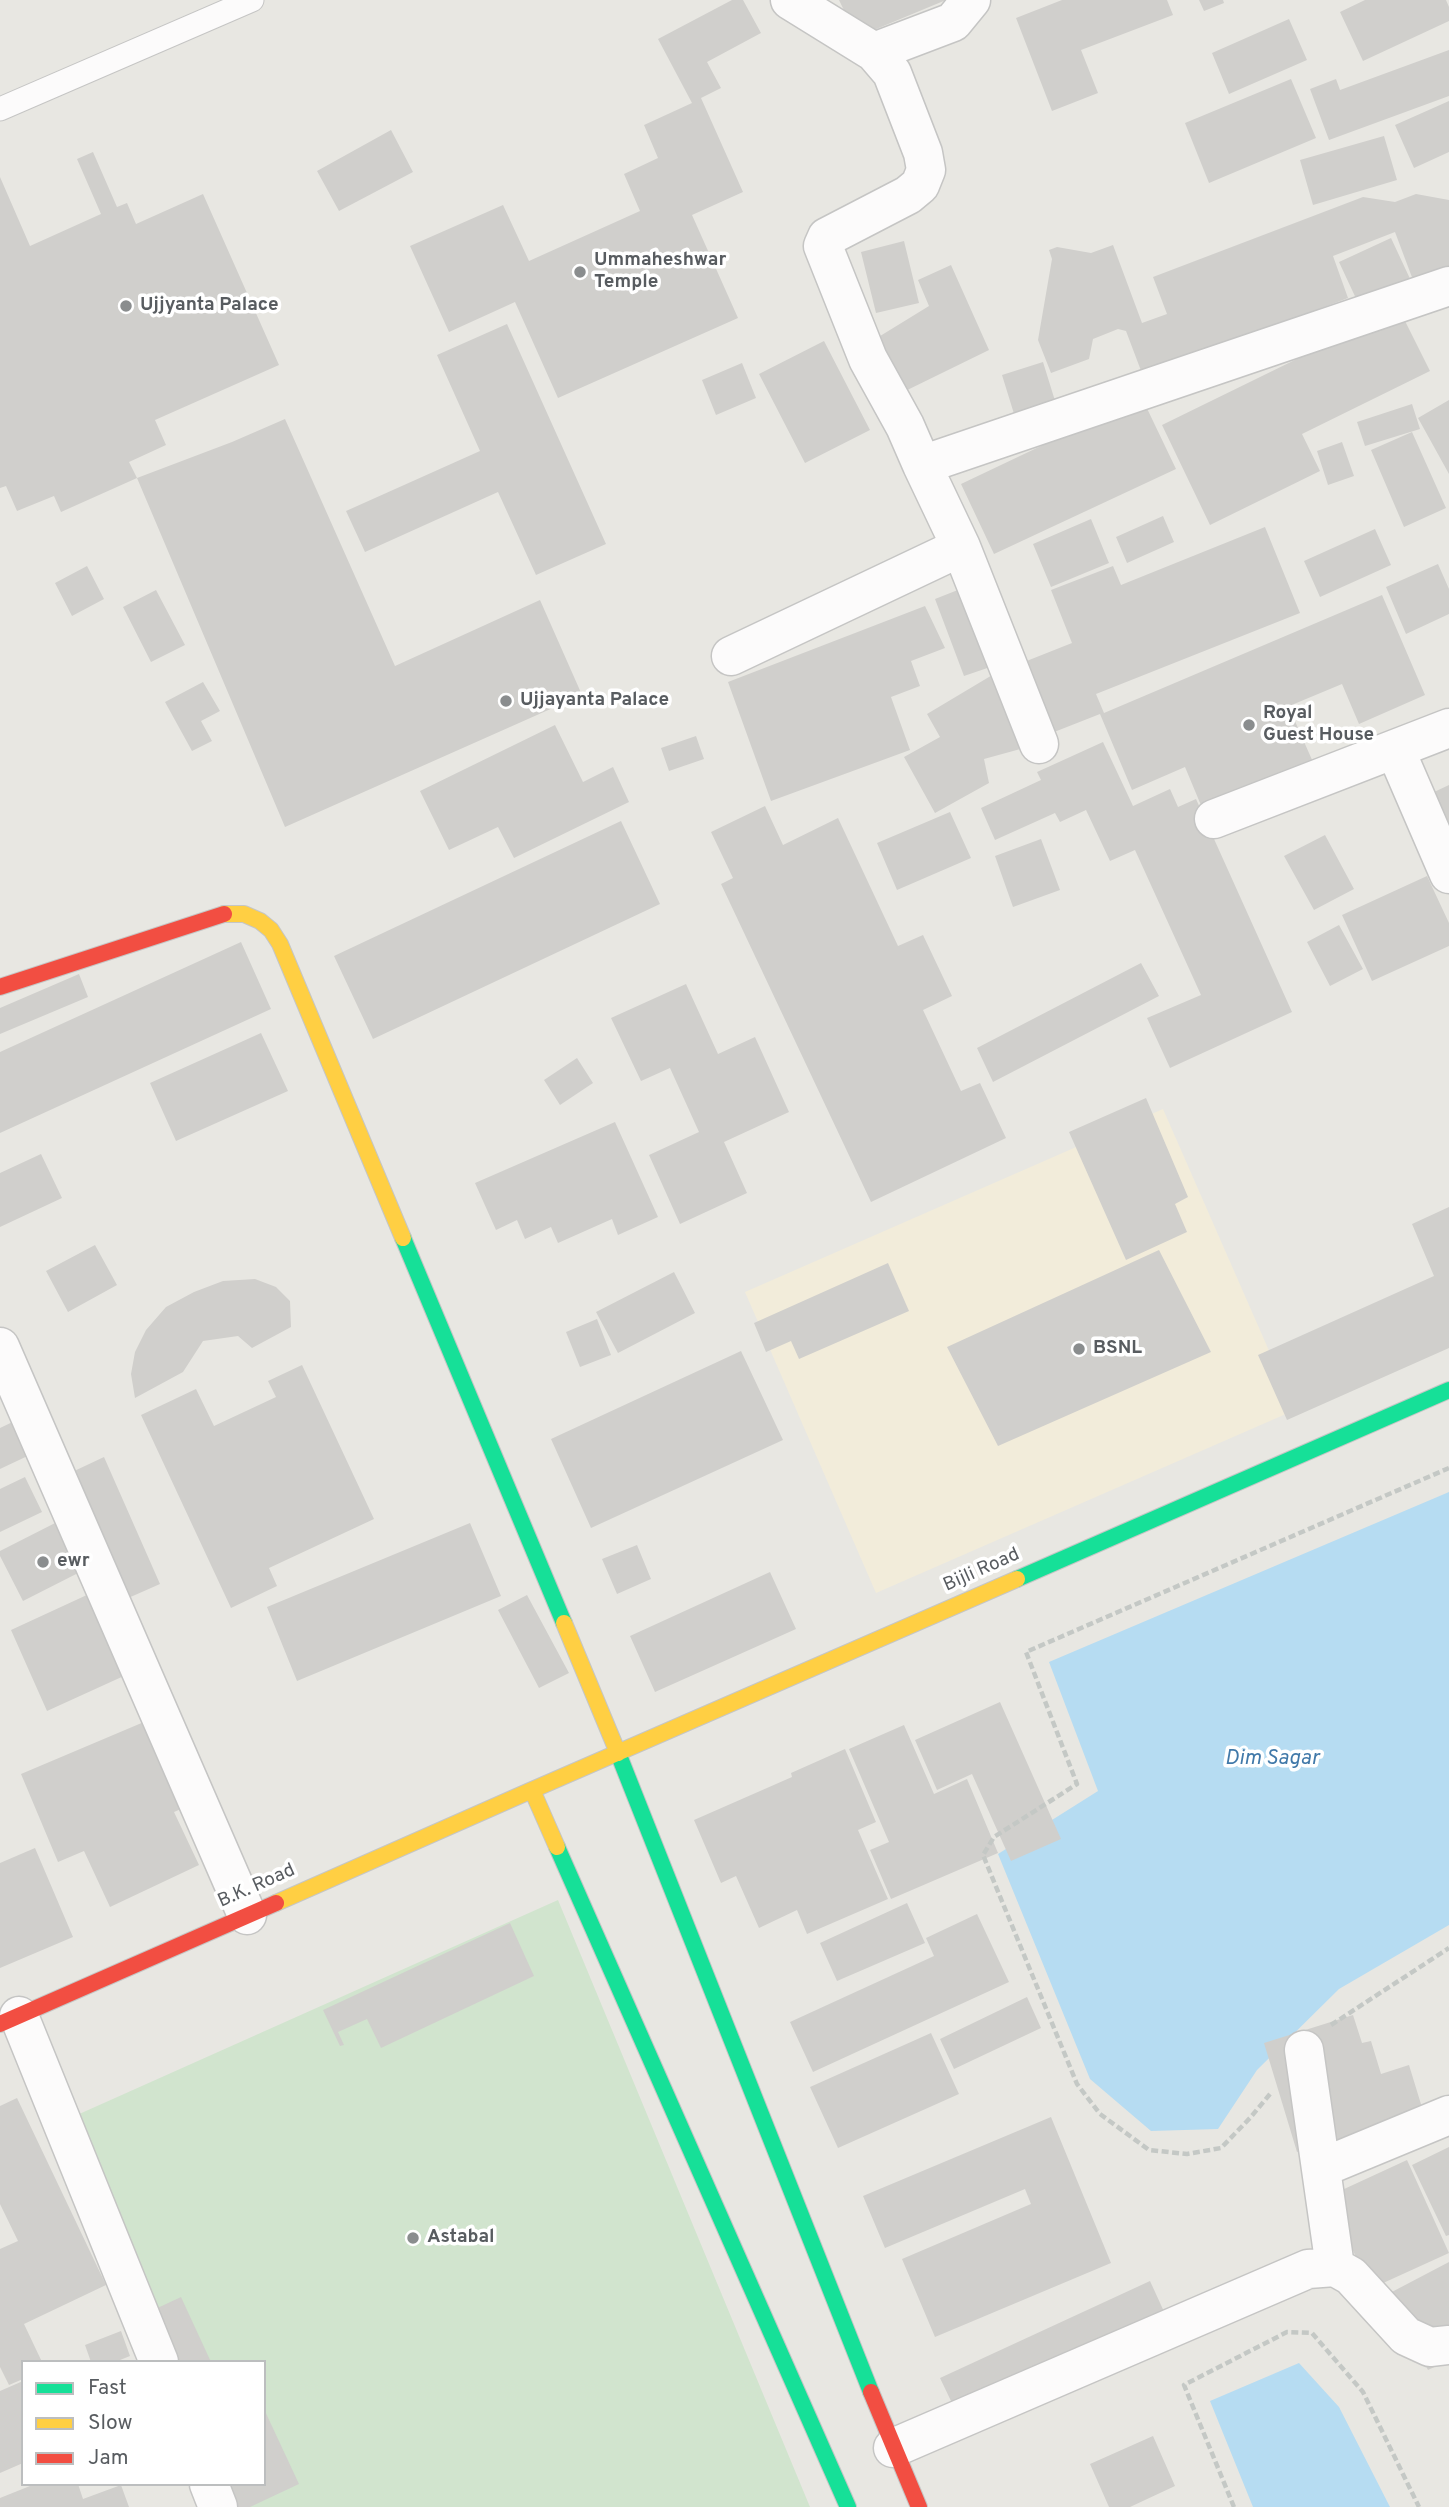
<!DOCTYPE html>
<style>
body{margin:0}
#map{position:relative;width:1449px;height:2507px;overflow:hidden;background:#e8e7e2;font-family:Overpass,sans-serif}
canvas{display:block}
.legend{position:absolute;left:21px;top:2360px;width:245px;height:126px;box-sizing:border-box;background:#fff;border:2px solid #bcbebf;margin:0;padding:9px 12px;list-style:none;font-size:21px;color:#585c60}
.legend li{display:flex;align-items:center;gap:14px;height:35px}
.legend b{width:35px;border:2px solid #bcbebf}
</style>
<div id="map">
<canvas width="1449" height="2507"></canvas>
<ul class="legend">
<li><b style="height:9px;background:#16e098"></b>Fast</li>
<li><b style="height:9px;background:#ffcf43"></b>Slow</li>
<li><b style="height:9px;background:#f24e42"></b>Jam</li>
</ul>
</div>
<script>
const c = document.querySelector('canvas').getContext('2d');
c.lineJoin = 'round';
function paint(path, color) { c.fillStyle = color; c.fill(path, 'evenodd'); }
const poly = rows => new Path2D(rows.map(r => 'M' + r).join(''));
function stroke(path, color, width, dash) { c.strokeStyle = color; c.lineWidth = width; c.lineCap = dash ? 'butt' : 'round'; c.setLineDash(dash || []); c.stroke(path); }
function write(font, color, halo, rows, align = 'center') {
  c.font = font + ' Overpass,sans-serif'; c.lineWidth = 7; c.setLineDash([]); c.textBaseline = 'middle'; c.strokeStyle = halo; c.fillStyle = color; for (const [text, x, y, turn = 0] of rows) {
    c.save(); c.translate(x, y); c.rotate((+turn || 0) * Math.PI / 180); c.textAlign = isNaN(turn) ? turn : align; if (halo) c.strokeText(text, 0, 0); c.fillText(text, 0, 0); c.restore();
  }
}
const commercial = poly([
 [1163,1109,1295,1410,876,1593,745,1292]
]);
const green = poly([
 [558,1900,810,2507,238,2507,264,2484,264,2362,178,2362,77,2115]
]);
const water = poly([
 [1449,1492,1449,1925,1339,1989,1257,2070,1218,2129,1151,2131,1090,2079,998,1854,1098,1791,1049,1662],
 [1299,2363,1339,2407,1390,2507,1253,2507,1210,2401]
]);
const building = poly([
 [732,0,743,0,761,33,707,62,721,88,701,98,743,192,692,215,738,318,558,398,515,302,449,332,410,246,503,205,529,261,640,211,624,174,658,158,644,125,692,103,658,39],
 [839,0,946,0,857,37],
 [1062,0,1167,0,1173,15,1081,50,1098,93,1052,111,1016,18],
 [1199,0,1223,0,1224,3,1204,11],
 [1365,0,1446,0,1449,7,1449,21,1363,61,1340,12],
 [1289,19,1307,60,1229,94,1212,53],
 [1449,50,1449,96,1329,140,1310,89,1336,79,1340,90],
 [1291,79,1316,138,1209,183,1185,123],
 [1449,101,1449,152,1414,168,1395,125],
 [391,130,413,172,339,211,317,171],
 [1384,136,1397,180,1313,205,1300,160],
 [93,152,117,207,127,203,136,224,203,194,279,365,155,420,166,445,129,462,137,478,232,442,285,419,395,666,540,600,582,695,285,827,137,478,61,512,54,496,17,511,6,486,0,488,0,177,30,246,101,214,77,159],
 [1416,194,1449,200,1449,275,1416,288,1395,232,1333,256,1348,298,1143,376,1126,331,1118,329,1093,339,1089,359,1051,373,1038,340,1052,259,1049,250,1057,247,1091,253,1113,245,1142,323,1167,314,1153,277,1363,197,1395,202],
 [1391,238,1412,283,1360,307,1339,262],
 [904,241,919,303,876,313,861,252],
 [951,265,989,350,893,397,872,341,929,306,918,280],
 [1399,309,1430,371,1302,434,1320,471,1210,525,1162,425],
 [507,324,606,544,536,575,498,492,365,552,346,511,480,451,437,355],
 [824,341,870,430,805,463,759,374],
 [1043,362,1056,404,1015,417,1002,375],
 [742,363,756,398,716,415,702,380],
 [1142,398,1176,469,994,554,961,484],
 [1449,400,1449,474,1418,418],
 [1412,404,1420,429,1365,446,1357,422],
 [1412,432,1446,508,1404,527,1371,450],
 [1342,442,1354,476,1328,485,1317,451],
 [1163,516,1174,542,1127,563,1116,537],
 [1091,519,1109,563,1051,587,1033,544],
 [1265,527,1300,613,1096,694,1104,713,1382,595,1425,695,1359,724,1342,684,1294,704,1299,716,1294,719,1324,787,1213,834,1185,767,1132,790,1100,714,1044,736,1014,666,1072,643,1051,590,1113,566,1121,585],
 [1375,529,1391,565,1320,597,1304,561],
 [1438,564,1449,589,1449,614,1406,634,1386,587],
 [87,566,104,599,72,616,55,583],
 [968,586,1002,663,964,676,935,599],
 [156,590,185,645,151,662,123,607],
 [925,606,945,648,911,661,920,686,891,697,910,750,771,801,728,682],
 [999,671,1024,748,984,759,989,783,935,813,904,757,940,737,927,714],
 [203,682,220,711,201,721,212,741,192,751,165,702],
 [555,725,583,782,613,767,629,802,514,858,498,827,449,850,420,791],
 [696,736,704,759,669,771,661,748],
 [1103,742,1133,806,1170,789,1178,807,1196,799,1292,1012,1170,1068,1147,1018,1201,995,1135,850,1110,861,1086,810,1060,822,1055,813,995,840,981,808,1041,780,1037,772],
 [1449,785,1449,871,1417,800],
 [765,806,783,845,838,818,898,946,923,935,952,996,923,1010,961,1091,980,1083,1006,1138,871,1202,721,884,733,878,711,832],
 [950,812,971,858,897,890,877,843],
 [621,821,660,904,373,1039,334,956],
 [1325,835,1354,889,1314,910,1284,856],
 [1041,839,1060,890,1013,907,995,856],
 [1427,876,1449,923,1449,946,1372,981,1342,915],
 [1339,925,1363,969,1330,986,1307,942],
 [241,942,271,1009,0,1133,0,1052],
 [1141,963,1159,996,993,1082,977,1048],
 [79,974,88,997,0,1034,0,1008],
 [686,984,718,1054,755,1037,789,1112,724,1142,747,1193,680,1224,649,1155,699,1132,670,1068,641,1081,611,1018],
 [261,1033,288,1091,176,1141,150,1083],
 [577,1058,593,1083,560,1105,544,1080],
 [1146,1098,1188,1197,1175,1204,1187,1232,1126,1260,1069,1132],
 [615,1122,658,1217,618,1235,612,1219,558,1243,551,1227,525,1239,517,1220,496,1230,475,1183],
 [41,1154,62,1198,0,1227,0,1173],
 [1449,1207,1449,1348,1287,1420,1258,1355,1434,1276,1412,1224],
 [95,1245,117,1285,68,1312,46,1271],
 [1159,1250,1211,1352,998,1446,947,1347],
 [888,1263,909,1311,799,1359,791,1341,766,1352,754,1323],
 [674,1272,695,1313,618,1353,596,1312],
 [255,1279,276,1287,290,1301,291,1327,252,1348,238,1336,203,1341,183,1372,135,1398,131,1374,135,1352,146,1330,166,1307,194,1292,223,1281],
 [597,1319,611,1355,580,1367,566,1332],
 [741,1351,783,1440,591,1528,551,1439],
 [302,1365,374,1519,269,1568,277,1586,231,1608,141,1415,196,1389,214,1426,276,1397,268,1381],
 [21,1418,36,1452,0,1469,0,1428],
 [104,1457,160,1584,126,1599,70,1473],
 [25,1477,42,1512,0,1532,0,1489],
 [61,1520,86,1569,23,1601,0,1556,0,1551],
 [470,1523,501,1596,297,1681,267,1607],
 [637,1545,651,1579,617,1594,602,1559],
 [770,1572,796,1629,655,1692,630,1636],
 [89,1594,126,1675,47,1711,11,1630],
 [527,1595,569,1673,539,1688,498,1610],
 [1000,1702,1061,1839,1011,1861,972,1774,937,1790,915,1740],
 [151,1719,188,1806,174,1812,199,1865,110,1907,84,1851,58,1862,21,1774],
 [904,1725,934,1794,967,1779,998,1853,891,1899,870,1850,889,1842,849,1749],
 [845,1749,876,1822,858,1830,888,1899,807,1934,797,1910,759,1928,736,1876,721,1883,694,1820,792,1777,791,1773],
 [35,1848,73,1937,0,1968,0,1863],
 [907,1903,925,1943,837,1981,820,1943],
 [977,1914,1009,1982,813,2072,790,2022,934,1956,926,1938],
 [510,1923,534,1976,381,2048,367,2019,338,2032,344,2045,340,2046,323,2010],
 [1027,1997,1041,2028,954,2069,940,2039],
 [1353,2015,1362,2043,1371,2041,1381,2074,1409,2065,1424,2114,1297,2152,1264,2043],
 [931,2033,959,2094,838,2148,810,2087],
 [17,2098,106,2285,24,2324,42,2362,23,2362,23,2379,9,2385,0,2367,0,2249,18,2241,0,2204,0,2106],
 [1051,2117,1111,2263,935,2337,902,2259,1031,2204,1025,2189,885,2248,863,2196],
 [1449,2147,1449,2235,1446,2236,1412,2165],
 [1407,2160,1449,2253,1370,2289,1329,2196],
 [1449,2262,1449,2360,1428,2370,1388,2294],
 [1150,2281,1172,2329,962,2424,940,2378],
 [181,2297,211,2362,174,2362,151,2311],
 [121,2331,130,2356,115,2362,91,2362,85,2345],
 [23,2381,23,2463,0,2473,0,2391],
 [264,2409,299,2484,250,2507,215,2507,205,2484,264,2484],
 [1153,2436,1175,2486,1130,2507,1109,2507,1090,2464],
 [35,2484,78,2484,83,2499,121,2485,129,2507,0,2507,0,2498]
]);
const path = poly([
 [1331,2025,1449,1948],
 [1270,2094,1250,2118,1221,2148,1187,2154,1149,2150,1100,2114,1077,2084,983,1855,994,1837,1077,1784,1026,1652,1449,1468],
 [1234,2507,1184,2385,1287,2332,1312,2333,1363,2392,1419,2507]
]);
const lane = poly([
 [0,109,252,0]
]);
const street = poly([
 [790,0,874,52,892,73,923,153,926,170,920,185,908,195,827,237,823,246,868,359,905,426,922,465,1449,286],
 [874,52,953,22,971,0],
 [961,547,1039,744],
 [731,656,961,547,922,465],
 [1395,749,1449,874],
 [1214,819,1449,728],
 [0,1347,247,1915],
 [19,2016,159,2362],
 [1304,2050,1335,2267],
 [1321,2168,1449,2115],
 [893,2448,1308,2269,1335,2267,1351,2276,1406,2336,1430,2347,1449,2345],
 [209,2484,218,2507]
]);
const fast = poly([
 [403,1238,564,1623],
 [1017,1579,1449,1390],
 [618,1753,871,2392],
 [557,1847,848,2507]
]);
const slow = poly([
 [224,914,244,914,260,921,271,930,280,944,403,1238],
 [564,1623,618,1753],
 [557,1847,532,1790,1017,1579],
 [276,1903,532,1790]
]);
const jam = poly([
 [0,987,224,914],
 [0,2024,276,1903],
 [871,2392,919,2507]
]);
const markers = [
 [580,272,7,"#8a8d8e"],
 [126,306,7,"#8a8d8e"],
 [506,701,7,"#8a8d8e"],
 [1249,725,7,"#8a8d8e"],
 [1079,1349,7,"#8a8d8e"],
 [43,1562,7,"#8a8d8e"],
 [413,2238,7,"#8a8d8e"]
];
const poiNames = [
 ["Ummaheshwar",594,261],
 ["Temple",594,283],
 ["Ujjyanta Palace",140,306],
 ["Ujjayanta Palace",520,701],
 ["Royal",1263,714],
 ["Guest House",1263,736],
 ["BSNL",1093,1349],
 ["ewr",57,1562],
 ["Astabal",427,2238]
];
const streetNames = [
 ["Bijli Road",982,1571,-24],
 ["B.K. Road",257,1887,-24]
];
const waterNames = [
 ["Dim Sagar",1272,1760]
];
paint(commercial, '#f2ecda');
paint(green, '#d1e4ce');
paint(water, '#b6dcf2');
paint(building, '#d0cfcc');
stroke(lane, '#c5c5c4', 25);
stroke(street, '#c5c5c4', 41);
stroke(fast, '#c5c6c5', 18);
stroke(slow, '#c5c6c5', 18);
stroke(jam, '#c5c6c5', 18);
stroke(path, '#c4c8c5', 4.5, [7, 3.5]);
stroke(lane, '#fcfbfb', 23);
stroke(street, '#fcfbfb', 38);
stroke(fast, '#16e098', 16);
stroke(slow, '#ffcf43', 16);
stroke(jam, '#f24e42', 16);
for (const [x, y, r, color] of markers) { const dot = new Path2D(); dot.arc(x, y, r, 0, 2 * Math.PI); c.fillStyle = color; c.fill(dot); stroke(dot, '#fff', 2.5); }
write('bold 19px', '#585c60', '#fff', poiNames, 'left');
write('19px', '#585c60', '#fff', streetNames);
write('italic 21px', '#4179a9', '#fff', waterNames);
</script>
